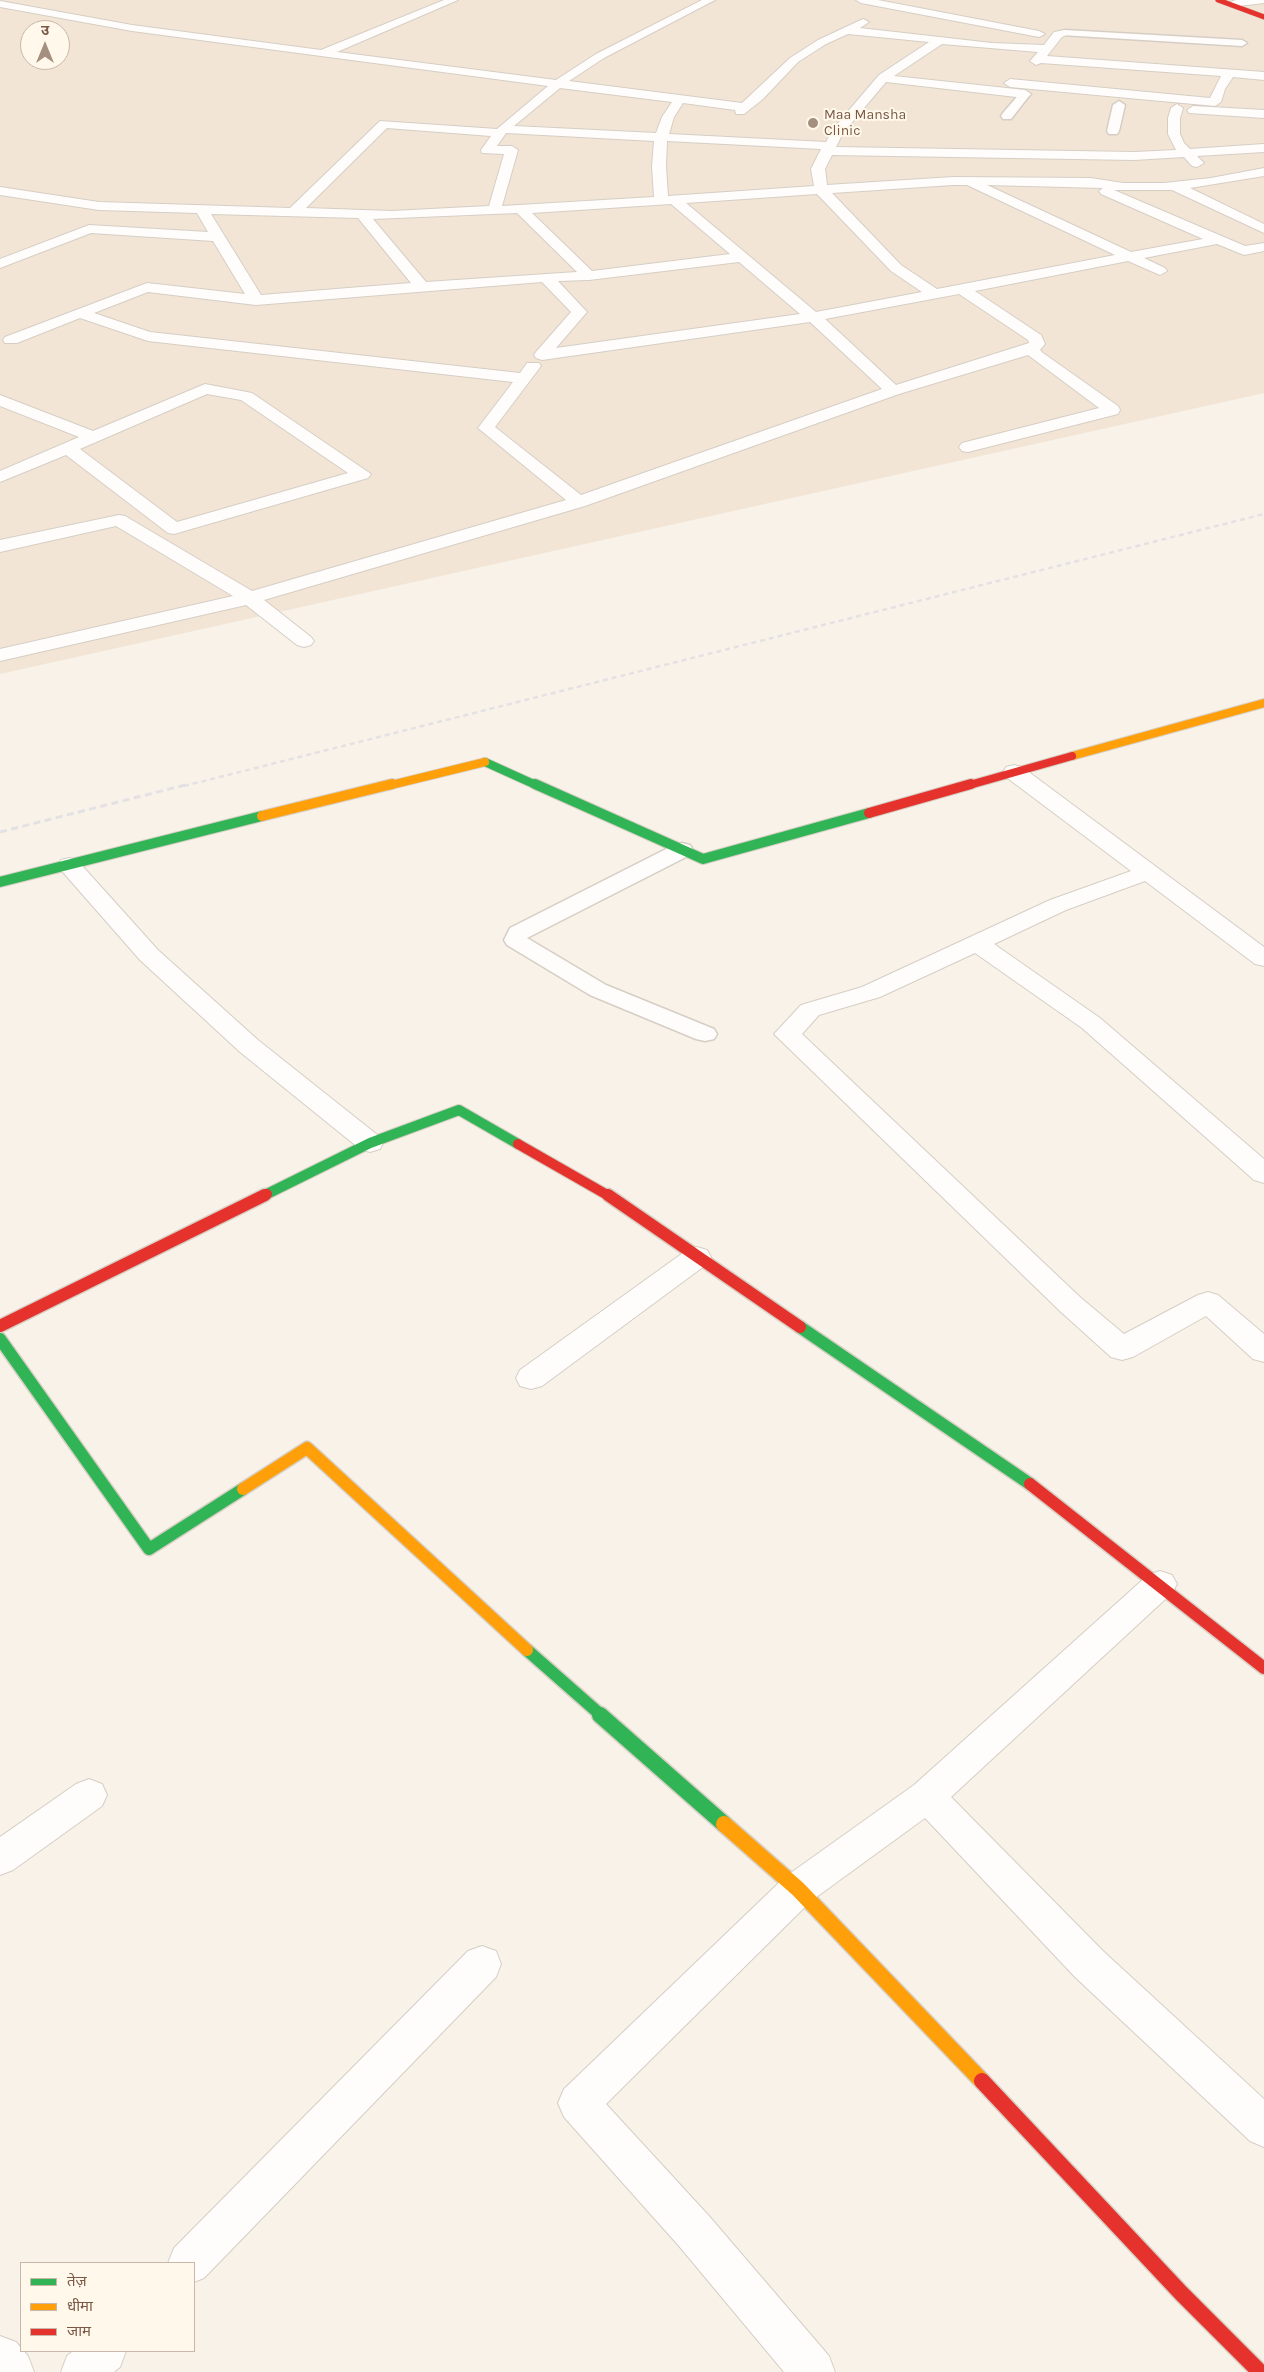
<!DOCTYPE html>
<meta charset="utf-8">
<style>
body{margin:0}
#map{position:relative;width:1264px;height:2372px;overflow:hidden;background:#f8f2e8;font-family:Karla,"Noto Sans Devanagari",sans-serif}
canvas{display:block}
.legend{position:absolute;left:20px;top:2262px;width:175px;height:90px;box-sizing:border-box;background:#fff8eb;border:1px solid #c9b8a9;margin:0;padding:6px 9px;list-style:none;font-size:15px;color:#795946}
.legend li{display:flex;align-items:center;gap:10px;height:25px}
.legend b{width:25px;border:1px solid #c9b8a9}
.north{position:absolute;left:20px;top:20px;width:50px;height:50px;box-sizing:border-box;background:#fff8eb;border:1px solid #c9b8a9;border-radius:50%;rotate:0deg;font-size:14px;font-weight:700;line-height:20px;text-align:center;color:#795946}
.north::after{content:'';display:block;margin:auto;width:18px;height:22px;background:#a58f7f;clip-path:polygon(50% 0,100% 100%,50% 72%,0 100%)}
</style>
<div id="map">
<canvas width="1264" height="2372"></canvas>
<ul class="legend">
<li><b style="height:6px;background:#30b455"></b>तेज़</li>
<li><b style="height:6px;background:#ff9f0a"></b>धीमा</li>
<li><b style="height:6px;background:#e5322d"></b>जाम</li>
</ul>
<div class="north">उ</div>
</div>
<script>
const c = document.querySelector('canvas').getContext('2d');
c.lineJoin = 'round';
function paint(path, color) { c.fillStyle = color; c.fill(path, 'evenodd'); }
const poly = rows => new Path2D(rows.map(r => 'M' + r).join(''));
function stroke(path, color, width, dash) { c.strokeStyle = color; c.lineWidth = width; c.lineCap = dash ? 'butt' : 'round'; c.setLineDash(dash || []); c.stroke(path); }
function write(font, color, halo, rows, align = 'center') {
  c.font = font + ' Karla,sans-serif'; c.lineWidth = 4; c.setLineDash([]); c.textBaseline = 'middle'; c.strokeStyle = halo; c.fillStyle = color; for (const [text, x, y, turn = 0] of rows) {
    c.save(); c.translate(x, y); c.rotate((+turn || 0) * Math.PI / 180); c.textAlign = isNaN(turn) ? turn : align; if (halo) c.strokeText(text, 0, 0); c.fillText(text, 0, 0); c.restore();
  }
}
const residential = poly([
 [0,0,1264,0,1264,393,0,674],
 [30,30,60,30,60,60,30,60]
]);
const lane = poly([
 [1065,30,1242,40,1247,43,1242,46,1061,35,1061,31,1065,30],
 [1025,91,1031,94,1029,96,1011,119,1003,119,1001,116,1003,113,1021,92,1025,91],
 [1119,101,1125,105,1119,131,1117,134,1109,134,1107,131,1113,105,1119,101],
 [682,843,690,845,693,850,690,855,527,938,606,985,714,1029,717,1034,714,1039,705,1041,696,1039,590,995,507,945,504,940,510,928,674,845,682,843]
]);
const street = poly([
 [444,0,458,0,337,52,556,80,596,54,702,0,715,0,604,58,569,81,742,103,790,58,818,40,863,19,869,22,860,28,992,43,1044,45,1054,32,1065,30,1071,33,1062,37,1047,56,1264,72,1264,80,1233,77,1225,89,1221,102,1215,106,1010,87,1004,83,1010,79,1210,98,1221,76,1041,63,1036,65,1030,61,1038,52,942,44,894,76,1025,90,1031,94,1025,98,886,82,843,133,836,147,1134,152,1176,150,1168,134,1168,118,1171,108,1177,104,1183,108,1180,118,1180,134,1184,143,1190,149,1264,144,1264,152,1197,156,1204,163,1197,167,1192,166,1184,157,1134,160,832,155,825,169,827,185,953,177,1091,178,1123,183,1164,183,1211,178,1264,168,1264,176,1190,188,1264,224,1264,233,1172,190,1114,190,1245,246,1264,243,1264,251,1244,255,1217,244,1144,258,1165,268,1167,271,1160,275,1128,261,975,291,1041,335,1045,344,1040,350,1043,353,1118,406,1120,410,1118,414,968,452,962,451,959,447,962,443,1099,408,1028,355,899,394,585,506,264,600,311,637,314,641,311,645,304,647,297,645,246,605,0,661,0,649,233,596,116,526,0,552,0,540,119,515,125,516,252,591,566,500,478,428,513,382,148,341,80,318,17,343,5,343,3,340,5,337,147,283,245,294,213,241,91,233,0,268,0,259,89,225,208,232,197,213,99,210,0,195,0,187,99,202,290,208,380,121,497,129,548,86,132,31,0,7,0,1,132,25,321,50,444,0],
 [848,34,929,42,879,75,833,129,826,142,669,134,674,117,683,103,735,110,736,114,744,114,763,99,798,62,826,44,848,34],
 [560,88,672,102,662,117,656,133,514,126,560,88],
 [387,128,491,136,481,150,482,153,504,154,489,206,392,211,306,208,387,128],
 [506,133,654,141,652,166,654,197,502,206,518,150,512,146,497,146,506,133],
 [667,141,821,149,811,169,814,186,668,196,666,166,667,141],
 [953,185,967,185,1115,255,937,289,901,265,832,193,953,185],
 [987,185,1103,188,1099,191,1101,194,1203,239,1131,252,987,185],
 [817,194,891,271,922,292,816,312,686,203,817,194],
 [671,204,730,254,592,271,532,213,671,204],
 [517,213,577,272,426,282,373,219,517,213],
 [211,214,358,218,411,283,261,295,211,214],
 [739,262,800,314,556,348,587,312,558,281,589,280,739,262],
 [542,282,571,312,536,352,534,355,536,358,542,360,810,322,882,389,581,495,495,427,541,366,539,363,527,363,520,373,150,332,94,313,148,292,256,305,542,282],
 [959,294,1028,340,1029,343,896,385,825,319,959,294],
 [856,0,878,0,1039,31,1045,34,1039,37,861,3,856,0],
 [1236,0,1264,0,1264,3,1230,7,1225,4,1236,0],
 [1193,106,1264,110,1264,118,1189,113,1187,110,1193,106],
 [205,384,252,393,371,474,368,478,174,534,168,533,66,455,0,482,0,471,79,437,0,406,0,395,93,431,205,384],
 [207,394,241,400,348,473,177,522,80,449,207,394],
 [1014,765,1022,767,1264,947,1264,966,1255,964,1145,881,1066,910,994,944,1100,1018,1264,1159,1264,1183,1254,1180,1082,1028,975,953,880,997,819,1015,802,1034,1081,1298,1124,1334,1198,1295,1208,1292,1218,1295,1264,1334,1264,1362,1253,1359,1206,1316,1133,1357,1122,1360,1111,1357,1061,1312,774,1034,801,1005,862,987,1050,900,1131,871,1006,777,1003,772,1006,767,1014,765],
 [69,858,77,860,158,950,258,1040,380,1137,383,1143,380,1149,370,1152,360,1149,240,1052,140,960,61,870,58,865,61,860,69,858],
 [697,1247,707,1250,711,1257,707,1264,542,1386,531,1389,520,1386,516,1378,520,1370,687,1250,697,1247],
 [1160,1571,1172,1575,1177,1584,1172,1593,951,1797,1103,1951,1264,2099,1264,2147,1250,2141,1075,1977,925,1818,811,1901,606,2104,709,2216,829,2356,835,2372,784,2372,679,2246,564,2117,558,2103,564,2089,785,1877,914,1785,1148,1575,1160,1571],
 [89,1779,102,1784,107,1795,102,1806,13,1870,0,1875,0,1837,76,1784,89,1779],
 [482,1946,496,1951,501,1964,496,1977,204,2278,194,2282,194,2263,168,2263,174,2248,468,1951,482,1946],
 [0,2336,16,2342,28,2356,34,2372,0,2372,0,2336],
 [73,2351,126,2351,120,2367,114,2372,61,2372,67,2356,73,2351]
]);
const fastFar3 = poly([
 [485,762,538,786]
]);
const fastFar2 = poly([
 [535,784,703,859,869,813],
 [0,882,262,816],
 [267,1194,370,1143,459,1110,518,1144]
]);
const fastFar1 = poly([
 [800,1327,1030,1484],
 [0,1339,149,1549,243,1489],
 [527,1650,602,1716]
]);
const fast = poly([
 [600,1715,724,1824]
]);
const slowFar3 = poly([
 [1072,756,1264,703],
 [387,786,485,762]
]);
const slowFar2 = poly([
 [262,816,392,784]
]);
const slowFar1 = poly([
 [243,1489,307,1448,527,1650]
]);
const slow = poly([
 [724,1824,798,1889,982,2081]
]);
const jamFar4 = poly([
 [1218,0,1264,17]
]);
const jamFar3 = poly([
 [966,786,1072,756]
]);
const jamFar2 = poly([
 [869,813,971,784],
 [518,1144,609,1196],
 [262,1196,267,1194]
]);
const jamFar1 = poly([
 [608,1195,800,1327],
 [0,1326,265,1195],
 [1030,1484,1264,1668]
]);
const jam = poly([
 [982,2081,1181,2293,1260,2372]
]);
const railFar1 = poly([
 [184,786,1264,514]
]);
const rail = poly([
 [0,832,189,784]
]);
const markers = [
 [813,123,6,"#a58f7f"]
];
const farPoinames = [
 ["Maa Mansha",824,115],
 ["Clinic",824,131]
];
paint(residential, '#f2e5d5');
stroke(lane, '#d6cec5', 3);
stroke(street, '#d6cec5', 2);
stroke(fastFar3, '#d7cec4', 10);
stroke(fastFar2, '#d7cec4', 12);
stroke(fastFar1, '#d7cec4', 15);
stroke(fast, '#d7cec4', 19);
stroke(slowFar3, '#d7cec4', 10);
stroke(slowFar2, '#d7cec4', 12);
stroke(slowFar1, '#d7cec4', 15);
stroke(slow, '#d7cec4', 19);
stroke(jamFar4, '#d7cec4', 6);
stroke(jamFar3, '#d7cec4', 10);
stroke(jamFar2, '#d7cec4', 12);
stroke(jamFar1, '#d7cec4', 15);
stroke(jam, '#d7cec4', 19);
paint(lane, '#fefdfc');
paint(street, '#fefdfc');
stroke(fastFar3, '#30b455', 8);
stroke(fastFar2, '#30b455', 10);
stroke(fastFar1, '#30b455', 12);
stroke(fast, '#30b455', 16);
stroke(slowFar3, '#ff9f0a', 8);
stroke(slowFar2, '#ff9f0a', 10);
stroke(slowFar1, '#ff9f0a', 12);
stroke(slow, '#ff9f0a', 16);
stroke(jamFar4, '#e5322d', 5);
stroke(jamFar3, '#e5322d', 8);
stroke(jamFar2, '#e5322d', 10);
stroke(jamFar1, '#e5322d', 12);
stroke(jam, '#e5322d', 16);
stroke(railFar1, '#e4e1e5', 2.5, [5, 4]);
stroke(rail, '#e4e1e5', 3, [7, 4.5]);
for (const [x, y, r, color] of markers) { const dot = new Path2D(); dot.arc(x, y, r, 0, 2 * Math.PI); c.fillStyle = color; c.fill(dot); stroke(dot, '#fff8eb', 2); }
write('14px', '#795946', '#fff8eb', farPoinames, 'left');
</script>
